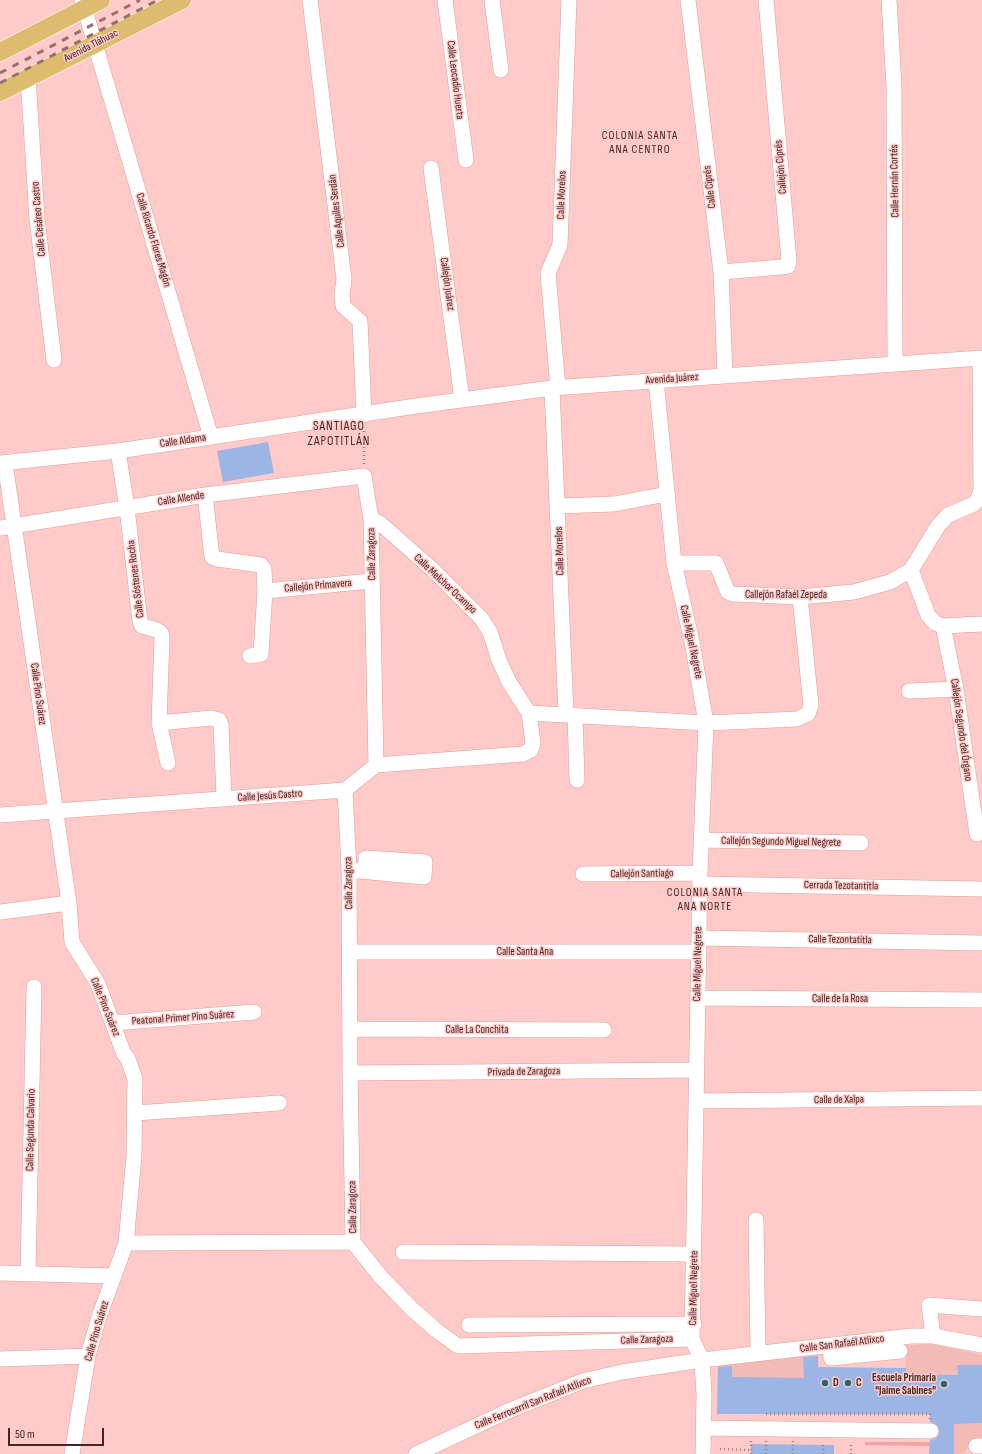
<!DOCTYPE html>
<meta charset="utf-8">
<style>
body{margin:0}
#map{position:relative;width:982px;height:1454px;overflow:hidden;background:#ffcac7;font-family:"Sofia Sans Condensed",sans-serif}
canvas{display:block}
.scale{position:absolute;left:8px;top:1428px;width:96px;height:18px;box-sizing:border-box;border:2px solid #412827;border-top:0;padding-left:5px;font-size:12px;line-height:14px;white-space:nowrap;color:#412827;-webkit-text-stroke:3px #ffcac7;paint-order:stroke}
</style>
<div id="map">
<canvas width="982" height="1454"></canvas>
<div class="scale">50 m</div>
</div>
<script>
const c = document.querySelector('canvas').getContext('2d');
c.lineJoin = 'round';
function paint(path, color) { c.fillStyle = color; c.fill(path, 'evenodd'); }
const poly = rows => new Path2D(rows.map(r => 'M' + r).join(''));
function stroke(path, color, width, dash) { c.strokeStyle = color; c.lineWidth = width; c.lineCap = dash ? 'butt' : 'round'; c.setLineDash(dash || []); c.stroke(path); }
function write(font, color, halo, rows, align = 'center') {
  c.font = font + ' "Sofia Sans Condensed",sans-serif'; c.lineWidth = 3; c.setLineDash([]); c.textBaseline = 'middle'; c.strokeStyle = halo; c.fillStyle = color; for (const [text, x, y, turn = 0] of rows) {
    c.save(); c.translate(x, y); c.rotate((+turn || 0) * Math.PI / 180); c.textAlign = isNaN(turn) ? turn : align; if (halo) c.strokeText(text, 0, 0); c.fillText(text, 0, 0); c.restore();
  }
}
const built = poly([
 [931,1343,982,1355,982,1437,971,1444,963,1454,930,1454,930,1400,905,1400,906,1346],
 [818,1355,819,1400,717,1400,718,1365]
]);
const green = poly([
 [865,1442,930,1442,930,1446,865,1445]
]);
const building = poly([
 [268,442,274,473,223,482,217,451],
 [818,1356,818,1367,906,1368,906,1374,958,1375,957,1365,982,1365,982,1423,954,1424,954,1454,929,1454,930,1440,936,1439,940,1432,936,1424,930,1422,930,1414,717,1414,718,1367,732,1366,732,1377,804,1378,803,1357],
 [751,1444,834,1445,834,1454,751,1454]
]);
const path = poly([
 [364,464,364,427],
 [766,1414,930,1414,930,1419],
 [751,1441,751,1454],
 [720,1449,751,1450],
 [766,1454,766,1441],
 [793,1454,793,1441],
 [823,1454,823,1443],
 [851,1454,851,1443]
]);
const minor = poly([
 [82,0,211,437],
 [310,0,344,279,342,294,343,306,360,321,364,415],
 [445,0,466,160],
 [492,0,501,70],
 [688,0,721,272,725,375],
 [889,0,894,86,895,363],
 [28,77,37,219,54,360],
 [431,168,462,400],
 [721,272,782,267,788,266,789,261,766,0],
 [656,380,674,563,692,642,706,723,700,873,692,1339,702,1360,704,1395,703,1454],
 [552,388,566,714],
 [558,388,548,273,560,245,569,0],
 [118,451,127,508,140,621,142,626,157,630,161,633,162,638,159,723,211,718,219,720,221,725,224,799],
 [0,463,118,451,416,406,552,388,982,358],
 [5,463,69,903,72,942,98,984,124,1054,128,1059,135,1079,134,1156,126,1243,99,1317,88,1356,72,1454],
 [205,495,212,557,217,559,261,565,264,569,265,591,261,654,250,656],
 [558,506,614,504,667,494],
 [0,528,205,495,364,476,371,519,376,765],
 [674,563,716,563,725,585,728,592,733,594,800,597,854,592,890,582,911,570,938,526,948,515,974,504,978,499,981,490,980,358],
 [911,570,928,615,935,623,943,626,982,624],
 [265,591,372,581],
 [943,626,956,689,977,834],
 [909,691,956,689],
 [529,713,706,723,797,719,808,714,811,705,800,597],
 [575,715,577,780],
 [159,723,168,763],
 [345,790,349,870,350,1073,353,1242,381,1277,413,1310,436,1330,458,1346,692,1339],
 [0,815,345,790,376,765,523,754,531,750,533,743,529,713,509,682,499,660,490,632,481,618,432,569,381,524,371,519],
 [701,840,861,843],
 [349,870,424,877,425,862,366,858,365,871],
 [583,874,700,873],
 [700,884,982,889],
 [0,912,69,903],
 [699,938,982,943],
 [350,952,699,952],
 [698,998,982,1000],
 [113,1023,254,1012],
 [350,1029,604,1030],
 [350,1073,697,1070],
 [697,1101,982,1098],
 [135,1113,279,1103],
 [756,1220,758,1353],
 [126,1243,353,1242],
 [403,1252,694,1254],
 [28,1272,34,987],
 [0,1273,114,1276],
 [469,1325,694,1324],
 [933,1336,929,1305,982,1309],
 [830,1346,831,1358,900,1351],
 [0,1359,88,1356],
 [704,1428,931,1431],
 [976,1446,982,1446],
 [416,1454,508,1411,583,1381,622,1372,702,1360,911,1336,933,1336,982,1345]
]);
const major = poly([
 [0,52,101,0],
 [0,92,182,0]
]);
const rail = poly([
 [0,73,140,0],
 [0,83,158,0]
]);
const markers = [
 [825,1383,4,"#1e6a70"],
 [848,1383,4,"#1e6a70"],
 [944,1384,4,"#1e6a70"]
];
const streetNames = [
 ["Avenida Tláhuac",91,46,-27],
 ["Calle Leocadio Huerta",455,80,83],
 ["Callejón Ciprés",781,167,-95],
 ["Calle Hernán Cortés",895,181,-91],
 ["Calle Ciprés",710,187,-97],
 ["Calle Morelos",562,195,-88],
 ["Calle Aquiles Serdán",337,211,-97],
 ["Calle Cesáreo Castro",39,219,-95],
 ["Calle Ricardo Flores Magón",153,240,73],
 ["Callejón Juárez",447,284,82],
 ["Avenida Juárez",672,379,-4],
 ["Calle Aldama",183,441,-8],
 ["Calle Allende",181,499,-9],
 ["Calle Morelos",560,551,-92],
 ["Calle Zaragoza",372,554,-91],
 ["Calle Sóstenes Rocha",136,579,-97],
 ["Calle Melchor Ocampo",445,584,43],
 ["Callejón Primavera",318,586,-5],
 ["Callejón Rafaél Zepeda",786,595],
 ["Calle Miguel Negrete",691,642,78],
 ["Calle Pino Suárez",38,694,82],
 ["Callejón Segundo del Órgano",961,730,82],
 ["Calle Jesús Castro",270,796,-4],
 ["Callejón Segundo Miguel Negrete",781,842,1],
 ["Callejón Santiago",642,874,-1],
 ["Calle Zaragoza",349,883,-91],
 ["Cerrada Tezotantitla",841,886,1],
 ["Calle Tezontatitla",840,940,1],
 ["Calle Santa Ana",525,952],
 ["Calle Miguel Negrete",698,964,-89],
 ["Calle de la Rosa",840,999],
 ["Calle Pino Suárez",105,1007,68],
 ["Peatonal Primer Pino Suárez",183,1018,-4],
 ["Calle La Conchita",477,1030],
 ["Privada de Zaragoza",524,1072,-1],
 ["Calle de Xalpa",839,1100,-1],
 ["Calle Segunda Calvario",31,1130,-89],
 ["Calle Zaragoza",353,1207,-91],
 ["Calle Miguel Negrete",694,1288,-89],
 ["Calle Pino Suárez",97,1331,-74],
 ["Calle Zaragoza",647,1340,-2],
 ["Calle San Rafaél Atlixco",842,1344,-7],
 ["Calle Ferrocarril San Rafaél Atlixco",533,1403,-22]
];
const poiNames = [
 ["Escuela Primaria",936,1378,"right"],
 ["\"Jaime Sabines\"",936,1391,"right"],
 ["D",833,1383],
 ["C",856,1383]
];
const neighbourhoodNames = [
 ["COLONIA SANTA",640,136],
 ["ANA CENTRO",640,150],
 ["COLONIA SANTA",705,893],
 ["ANA NORTE",705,907]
];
const quarterNames = [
 ["SANTIAGO",339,427],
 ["ZAPOTITLÁN",339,442]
];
paint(built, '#f4bab6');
paint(green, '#f4a4a0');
paint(building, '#9cb5e5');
stroke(minor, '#dc9e9a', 16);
stroke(major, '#fff', 19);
stroke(path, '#a67e7c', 2.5, [1, 3]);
stroke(minor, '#fff', 15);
stroke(major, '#dcbd70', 18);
stroke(rail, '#95706e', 3, [7, 7]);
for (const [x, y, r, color] of markers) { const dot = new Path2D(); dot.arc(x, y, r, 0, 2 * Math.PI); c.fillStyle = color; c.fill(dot); stroke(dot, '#ffcac7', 1.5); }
write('11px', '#412827', '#ffcac7', streetNames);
write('bold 11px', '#412827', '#ffcac7', poiNames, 'left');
c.letterSpacing = '1px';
write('12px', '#412827', '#ffcac7', neighbourhoodNames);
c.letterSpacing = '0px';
c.letterSpacing = '1px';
write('13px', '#412827', '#ffcac7', quarterNames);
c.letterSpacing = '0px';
</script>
